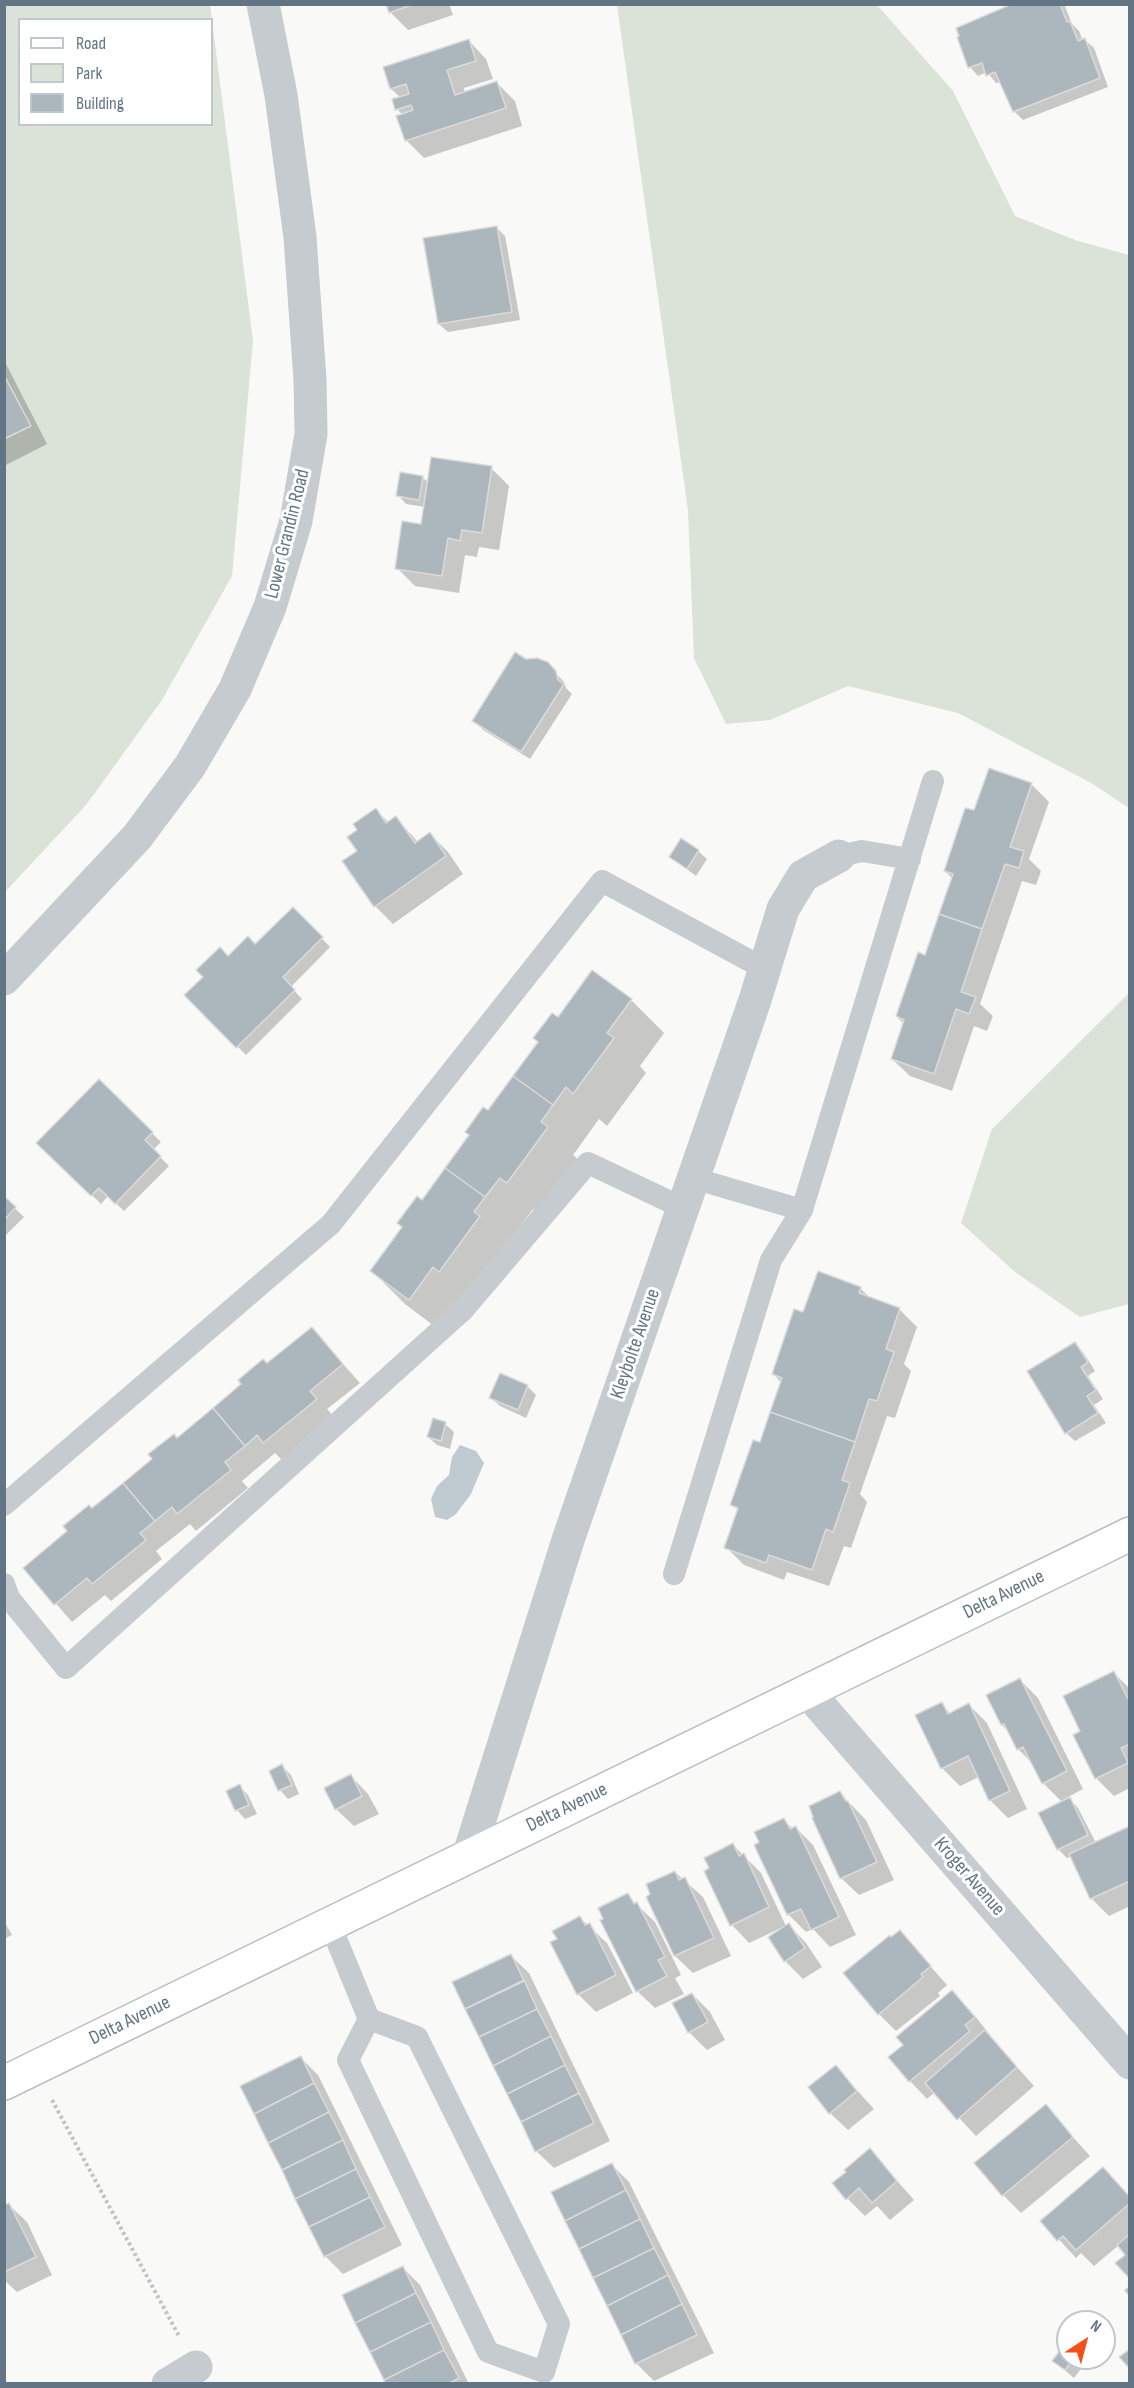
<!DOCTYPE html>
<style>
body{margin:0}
#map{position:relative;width:1134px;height:2388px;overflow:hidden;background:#f9f9f7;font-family:"Sofia Sans Condensed",sans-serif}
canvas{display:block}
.frame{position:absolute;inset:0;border:6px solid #617585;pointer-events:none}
.legend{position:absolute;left:18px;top:18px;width:195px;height:108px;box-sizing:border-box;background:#fff;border:2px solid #c0c8ce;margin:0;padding:8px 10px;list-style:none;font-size:18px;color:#617585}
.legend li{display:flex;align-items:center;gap:12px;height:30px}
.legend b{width:30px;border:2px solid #c0c8ce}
.north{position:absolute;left:1056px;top:2310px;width:60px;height:60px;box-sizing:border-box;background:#fff;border:2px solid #c0c8ce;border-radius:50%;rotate:36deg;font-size:16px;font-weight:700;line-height:24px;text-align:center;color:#617585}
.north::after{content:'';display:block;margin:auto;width:21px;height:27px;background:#f54f1b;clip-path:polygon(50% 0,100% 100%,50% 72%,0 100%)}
</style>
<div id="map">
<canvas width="1134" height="2388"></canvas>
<div class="frame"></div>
<ul class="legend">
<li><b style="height:8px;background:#fff"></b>Road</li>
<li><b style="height:16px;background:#dbe2d7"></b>Park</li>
<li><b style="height:16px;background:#acb6bd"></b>Building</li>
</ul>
<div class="north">N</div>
</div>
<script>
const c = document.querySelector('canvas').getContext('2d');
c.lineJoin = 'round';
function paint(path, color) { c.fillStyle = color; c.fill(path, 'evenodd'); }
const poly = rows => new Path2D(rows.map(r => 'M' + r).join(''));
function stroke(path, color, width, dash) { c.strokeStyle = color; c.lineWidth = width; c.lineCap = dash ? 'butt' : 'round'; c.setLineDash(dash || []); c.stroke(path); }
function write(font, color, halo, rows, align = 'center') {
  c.font = font + ' "Sofia Sans Condensed",sans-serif'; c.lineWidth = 6; c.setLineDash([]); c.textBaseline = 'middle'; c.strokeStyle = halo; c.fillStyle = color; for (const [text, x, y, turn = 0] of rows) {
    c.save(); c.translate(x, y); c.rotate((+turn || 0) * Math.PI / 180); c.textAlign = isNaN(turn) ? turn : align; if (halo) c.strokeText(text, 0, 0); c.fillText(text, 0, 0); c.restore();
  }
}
const green = poly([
 [5,5,210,5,253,341,232,576,162,700,86,805,5,892],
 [20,20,212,20,212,124,20,124],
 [617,5,877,5,953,91,1015,216,1075,240,1129,255,1129,808,1093,784,958,713,848,686,770,720,726,724,694,658,688,510],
 [1129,993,1129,1304,1080,1317,1015,1272,961,1223,992,1129]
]);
const water = poly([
 [460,1445,476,1451,484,1463,471,1494,456,1514,447,1520,435,1517,431,1499,437,1486,449,1475,452,1457]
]);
const shadow = poly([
 [388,4,449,4,453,15,408,30,390,12],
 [1015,4,1064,4,1072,24,1079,31,1083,41,1085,40,1094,48,1108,87,1023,120,1014,111,1001,82,996,83,987,72,978,76,970,67],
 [469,41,486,59,493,79,464,88,465,93,497,83,515,101,522,126,424,158,406,140,403,115,397,109,401,98,391,89],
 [496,227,505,236,520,320,448,332,439,324],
 [4,360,47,444,4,466],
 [491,468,509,486,499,550,479,547,477,557,465,555,459,593,415,586,397,568,422,525,425,507,406,504,398,495,422,477,429,483],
 [526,661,547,664,564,682,566,688,572,694,530,759,483,730,474,721],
 [1031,784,1049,802,1029,859,1041,871,1036,885,1022,881,980,1004,993,1016,987,1031,974,1026,952,1091,910,1076,892,1059,904,1024,897,1017,919,954,926,957,953,879,945,871,975,812],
 [376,810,389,823,396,818,418,842,430,834,448,852,463,874,393,924,375,906,344,862,359,852],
 [698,851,707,859,696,876,671,857],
 [293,909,330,947,291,987,302,999,246,1055,186,995,255,946],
 [631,1000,664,1033,640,1066,646,1073,607,1126,599,1119,573,1155,580,1161,541,1215,533,1209,442,1332,405,1304,372,1271,558,1019],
 [99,1081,161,1142,153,1150,169,1166,124,1211,108,1196,101,1204,38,1143],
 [4,1198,24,1217,4,1237],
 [860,1288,871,1299,899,1309,917,1327,904,1364,911,1371,895,1418,887,1416,860,1494,867,1502,851,1548,844,1546,829,1586,787,1572,784,1580,744,1565,726,1547,739,1511,732,1504,760,1444,782,1383,773,1374,804,1314],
 [312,1329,360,1383,327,1409,334,1417,282,1460,275,1453,242,1481,248,1488,196,1531,190,1524,156,1551,162,1559,111,1601,105,1595,72,1622,25,1568],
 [1075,1343,1083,1352,1095,1371,1088,1376,1103,1399,1094,1405,1106,1423,1075,1441,1066,1433],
 [527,1386,536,1395,526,1418,500,1406,491,1398],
 [445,1424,454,1432,450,1449,437,1445,428,1437],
 [1114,1673,1130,1689,1130,1788,1114,1796,1096,1778,1082,1732],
 [1020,1680,1038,1698,1083,1789,1068,1797,1078,1808,1096,1843,1130,1827,1130,1906,1109,1916,1091,1898,1072,1856,1067,1858,1059,1850,1040,1814,1062,1802,1043,1783,1033,1764,1018,1749,1010,1733,1002,1725],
 [941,1704,951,1714,969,1705,987,1723,1027,1809,1008,1818,990,1800,979,1777,960,1786,942,1768],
 [282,1766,291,1775,299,1794,288,1799,280,1790],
 [351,1776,368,1794,379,1814,354,1826,336,1809],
 [239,1786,248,1795,257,1814,245,1819,237,1810],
 [840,1793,866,1820,894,1880,859,1895,841,1878],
 [784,1820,793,1829,796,1828,813,1845,856,1935,830,1947,813,1929,806,1932,788,1914],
 [733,1845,761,1873,786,1926,789,1925,806,1943,822,1967,803,1979,785,1961,781,1928,749,1943,732,1925,706,1871],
 [675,1872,703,1897,731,1956,693,1973,675,1956,648,1897],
 [627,1895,655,1922,681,1975,675,1978,684,1994,655,2008,637,1991],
 [580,1918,607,1943,633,1993,596,2012,579,1995,552,1943,559,1940],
 [4,1921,12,1935,4,1939],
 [900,1932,947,1985,938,1993,940,1996,896,2031,879,2014,891,1939],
 [511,1956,529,1973,610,2141,554,2168,536,2151],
 [952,1992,970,2010,991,2036,990,2037,1034,2086,976,2136,935,2092,927,2099,910,2081,905,2045],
 [692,1994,710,2012,725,2040,707,2050,689,2032],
 [301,2058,318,2075,402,2245,343,2274,325,2256],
 [836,2067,874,2109,848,2130,830,2113],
 [1045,2106,1090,2156,1021,2213,1003,2195],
 [870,2150,914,2200,890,2220,877,2206,865,2216,847,2198],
 [612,2165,629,2182,714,2353,654,2381,637,2364,553,2193],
 [1130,2197,1130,2277,1127,2255,1119,2245,1094,2266,1081,2253,1076,2258,1042,2221],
 [9,2205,27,2222,52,2275,17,2292,4,2280,4,2207],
 [403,2268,420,2285,469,2384,387,2384],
 [1130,2286,1130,2297,1124,2290],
 [1068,2350,1068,2358,1077,2358,1084,2365,1074,2378,1054,2361]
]);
const building = poly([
 [386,4,414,4,389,13,386,4],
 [1012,4,1060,4,1067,22,1070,21,1078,41,1085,38,1100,78,1013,112,995,72,986,76,982,63,968,68,957,37,959,36,956,28,1012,4],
 [469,39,476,61,447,70,455,95,497,81,506,108,405,141,396,116,413,110,411,105,395,110,392,99,409,94,406,84,390,89,383,67,469,39],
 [497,226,512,312,438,324,423,238,497,226],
 [4,375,31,426,4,439,4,375],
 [431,457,492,466,482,533,462,530,460,541,448,538,442,576,395,569,402,521,421,524,431,457],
 [400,472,423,476,419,500,396,496,400,472],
 [515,652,526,659,537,658,548,662,556,671,558,680,564,684,521,752,472,721,515,652],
 [989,768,1032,783,1010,847,1024,851,1019,868,1005,864,982,929,939,914,953,874,944,871,965,808,974,810,989,768],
 [376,808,386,823,396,816,415,843,430,832,446,856,374,907,342,861,357,851,347,837,357,830,353,824,376,808],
 [681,838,699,850,687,869,669,857,681,838],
 [293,907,323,937,283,977,295,990,236,1048,184,995,203,977,196,970,220,947,228,956,248,936,255,944,293,907],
 [939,914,982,929,961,992,976,997,969,1014,956,1009,934,1074,891,1059,904,1020,896,1016,918,952,925,955,939,914],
 [592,970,632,999,607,1033,614,1038,573,1094,566,1087,553,1105,513,1076,538,1042,533,1038,552,1013,558,1017,592,970],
 [513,1076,553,1105,541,1122,548,1127,507,1183,500,1178,485,1197,445,1168,469,1135,465,1132,483,1107,488,1110,513,1076],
 [99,1079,153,1132,145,1140,161,1156,115,1204,99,1188,91,1196,36,1143,99,1079],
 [445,1168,485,1197,474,1212,480,1216,439,1272,433,1267,409,1300,370,1271,402,1227,397,1223,417,1196,422,1200,445,1168],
 [4,1196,16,1207,4,1220,4,1196],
 [818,1271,861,1287,859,1293,900,1308,886,1349,894,1352,877,1401,869,1399,855,1442,770,1412,782,1378,772,1374,794,1309,803,1312,818,1271],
 [312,1327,343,1364,310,1391,317,1399,263,1443,257,1435,245,1446,213,1408,241,1384,238,1380,263,1359,267,1363,312,1327],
 [1075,1342,1088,1362,1081,1367,1096,1390,1087,1396,1098,1413,1065,1434,1027,1371,1075,1342],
 [500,1373,528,1385,518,1410,489,1398,500,1373],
 [213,1408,245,1446,225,1462,231,1470,177,1514,172,1507,155,1521,123,1483,152,1459,148,1454,174,1434,177,1438,213,1408],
 [770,1412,855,1442,842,1480,850,1483,833,1532,826,1529,812,1570,769,1555,766,1563,724,1548,738,1508,730,1505,753,1440,760,1442,770,1412],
 [433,1418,446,1422,441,1441,427,1437,433,1418],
 [123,1483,155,1521,140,1533,146,1540,92,1584,87,1578,54,1605,23,1568,67,1531,63,1526,89,1505,92,1508,123,1483],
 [1114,1671,1130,1703,1130,1744,1121,1748,1128,1763,1095,1779,1073,1735,1080,1731,1063,1696,1114,1671],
 [1020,1678,1067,1771,1042,1784,1023,1747,1017,1750,1004,1724,1001,1725,986,1695,1020,1678],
 [942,1702,948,1714,969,1703,1010,1791,989,1801,968,1756,941,1769,915,1715,942,1702],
 [282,1764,292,1785,278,1791,269,1771,282,1764],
 [351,1774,362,1796,335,1810,324,1788,351,1774],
 [240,1784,249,1805,235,1811,226,1791,240,1784],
 [840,1791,846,1801,848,1801,877,1862,840,1879,812,1818,813,1817,809,1806,840,1791],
 [1070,1797,1088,1835,1057,1850,1038,1813,1070,1797],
 [784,1818,790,1829,796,1826,839,1917,811,1930,801,1909,787,1915,754,1845,759,1842,754,1832,784,1818],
 [1130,1826,1130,1881,1090,1899,1069,1854,1130,1826],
 [733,1843,739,1856,744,1853,769,1907,730,1926,704,1871,709,1868,704,1858,733,1843],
 [675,1871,679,1880,685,1877,714,1938,674,1956,646,1897,650,1894,646,1884,675,1871],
 [628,1893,634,1904,637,1902,665,1957,658,1960,667,1976,636,1992,600,1920,603,1919,598,1908,628,1893],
 [580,1916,585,1925,590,1923,616,1975,577,1995,550,1942,557,1939,552,1931,580,1916],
 [789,1923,805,1948,784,1962,768,1937,789,1923],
 [900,1930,931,1966,921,1974,923,1977,878,2015,843,1973,890,1935,891,1937,900,1930],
 [511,1954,524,1981,465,2009,452,1982,511,1954],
 [524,1980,537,2009,479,2037,465,2009,524,1980],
 [952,1990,975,2017,965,2025,970,2031,909,2082,888,2057,903,2045,896,2037,952,1990],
 [692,1993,708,2022,688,2033,672,2003,692,1993],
 [537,2009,551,2036,493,2066,479,2037,537,2009],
 [985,2030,1017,2067,957,2120,925,2083,985,2030],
 [551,2036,565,2065,507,2094,493,2066,551,2036],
 [301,2056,314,2083,254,2114,240,2086,301,2056],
 [565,2065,579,2093,521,2122,507,2094,565,2065],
 [836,2065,857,2091,829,2114,808,2087,836,2065],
 [314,2083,329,2112,268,2143,254,2114,314,2083],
 [579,2093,594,2123,535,2152,521,2122,579,2093],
 [1046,2104,1073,2137,1002,2196,974,2163,1046,2104],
 [329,2112,343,2140,282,2170,268,2143,329,2112],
 [343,2140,356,2169,295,2199,282,2170,343,2140],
 [870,2148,897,2181,872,2203,859,2188,846,2200,832,2183,846,2172,844,2170,870,2148],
 [612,2163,626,2190,565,2221,551,2192,612,2163],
 [1103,2167,1130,2197,1130,2203,1076,2250,1063,2236,1057,2241,1040,2221,1103,2167],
 [356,2169,370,2197,309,2227,295,2199,356,2169],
 [626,2190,640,2219,579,2249,565,2221,626,2190],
 [370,2197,385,2227,324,2257,309,2227,370,2197],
 [9,2203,36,2257,4,2272,4,2205,9,2203],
 [640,2219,654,2248,593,2278,579,2249,640,2219],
 [1130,2234,1130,2279,1115,2263,1125,2255,1117,2245,1130,2234],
 [654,2248,668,2275,607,2306,593,2278,654,2248],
 [403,2266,416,2293,355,2323,342,2295,403,2266],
 [668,2275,682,2304,621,2335,607,2306,668,2275],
 [416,2293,431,2322,370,2352,355,2323,416,2293],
 [682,2304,697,2335,635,2364,621,2335,682,2304],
 [431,2322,444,2350,384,2380,370,2352,431,2322],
 [1064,2345,1068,2348,1068,2358,1074,2358,1065,2370,1052,2361,1064,2345],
 [1130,2349,1130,2369,1119,2357,1130,2349],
 [444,2350,459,2378,448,2384,385,2384,384,2380,444,2350]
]);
const path = poly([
 [52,2100,179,2336]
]);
const lane = poly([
 [839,856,862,851,910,859],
 [693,1178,802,1210,933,781],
 [4,1505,331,1224,602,881,765,969],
 [674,1574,771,1260,802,1210],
 [4,1584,9,1598,66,1668,463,1310,588,1163,683,1208],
 [330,1924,369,2019,417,2037,559,2324,544,2372,488,2352,348,2060,369,2019]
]);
const street = poly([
 [4,979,137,837,190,766,235,689,270,607,296,521,311,434,310,380,300,237,281,95,263,4],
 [807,1691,1130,2063],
 [468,1857,569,1537,755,1000,783,909,803,876,839,856],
 [168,2384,196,2367]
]);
const secondary = poly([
 [4,2083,1130,1534]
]);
const streetNames = [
 ["Lower Grandin Road",288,534,-76],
 ["Kleybolte Avenue",636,1344,-71],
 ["Delta Avenue",1004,1595,-26],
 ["Delta Avenue",567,1808,-26],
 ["Kroger Avenue",969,1877,49],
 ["Delta Avenue",130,2021,-26]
];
paint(green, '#dbe2d7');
paint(water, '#bfcbd0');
paint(shadow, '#0003');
paint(building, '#acb6bd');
stroke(building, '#dbdbd9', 1.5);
stroke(secondary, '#b8bfc4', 36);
stroke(path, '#c0c3c5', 4, [3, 3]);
stroke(lane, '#c6cbcf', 22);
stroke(street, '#c6cbcf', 33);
stroke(secondary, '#fff', 33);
write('20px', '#617585', '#fff', streetNames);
</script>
